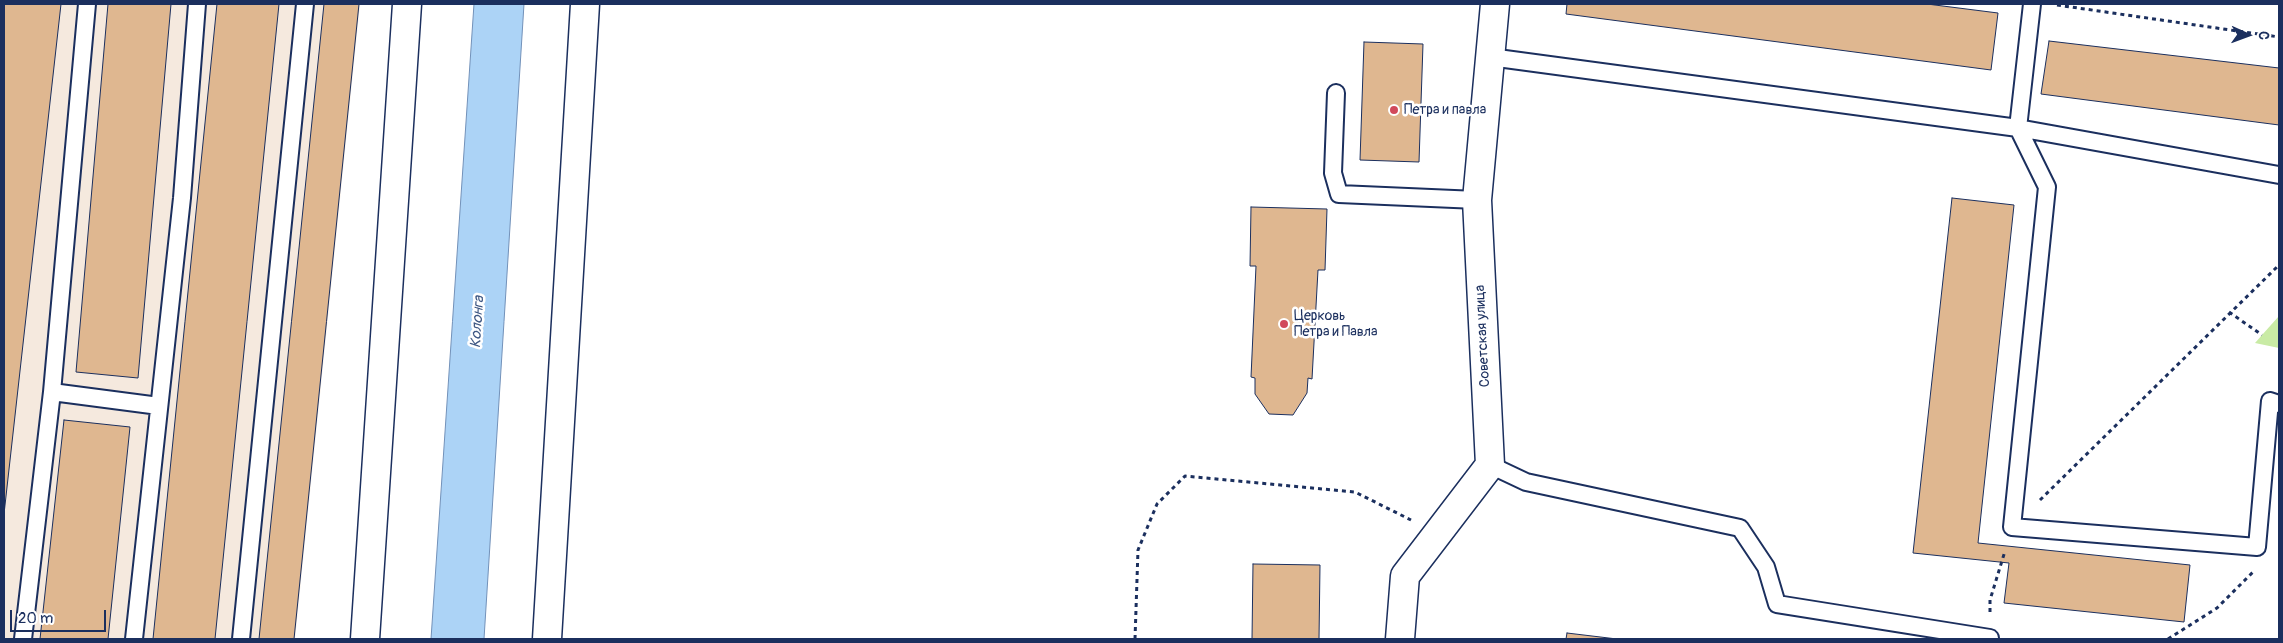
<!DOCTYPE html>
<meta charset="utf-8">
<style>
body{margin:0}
#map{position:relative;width:2283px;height:643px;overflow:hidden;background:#fff;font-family:Pangolin,sans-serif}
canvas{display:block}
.frame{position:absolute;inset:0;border:5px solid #1b2f5e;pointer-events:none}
.north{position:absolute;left:2223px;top:10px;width:50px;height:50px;-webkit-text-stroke:4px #fff;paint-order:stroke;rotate:92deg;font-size:14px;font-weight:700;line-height:20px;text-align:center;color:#1b2f5e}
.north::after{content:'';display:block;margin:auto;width:18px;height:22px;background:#1b2f5e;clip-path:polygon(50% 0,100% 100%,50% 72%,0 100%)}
.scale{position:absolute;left:10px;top:610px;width:96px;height:22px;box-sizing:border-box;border:2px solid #1b2f5e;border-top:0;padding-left:6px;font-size:15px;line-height:18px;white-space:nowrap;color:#1b2f5e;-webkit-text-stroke:4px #fff;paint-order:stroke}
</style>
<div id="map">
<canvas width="2283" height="643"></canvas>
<div class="frame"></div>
<div class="north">С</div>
<div class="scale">20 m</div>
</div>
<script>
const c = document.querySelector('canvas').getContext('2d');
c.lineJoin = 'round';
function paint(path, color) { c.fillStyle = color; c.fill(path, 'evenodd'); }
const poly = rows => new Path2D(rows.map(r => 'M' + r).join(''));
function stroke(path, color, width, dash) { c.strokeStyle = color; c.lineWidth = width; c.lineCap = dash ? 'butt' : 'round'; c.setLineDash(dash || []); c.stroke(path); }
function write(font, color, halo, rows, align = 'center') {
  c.font = font + ' Pangolin,sans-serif'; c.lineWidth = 5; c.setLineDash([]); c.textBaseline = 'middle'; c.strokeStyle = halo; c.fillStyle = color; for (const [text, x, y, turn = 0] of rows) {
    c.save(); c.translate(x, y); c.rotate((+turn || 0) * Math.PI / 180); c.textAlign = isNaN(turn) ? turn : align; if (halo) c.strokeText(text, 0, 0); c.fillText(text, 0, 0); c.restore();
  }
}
const built = poly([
 [4,4,360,4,295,639,4,639]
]);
const green = poly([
 [2279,316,2279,348,2255,343,2262,335]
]);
const water = poly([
 [474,4,524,4,484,639,431,639,474,4]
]);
const building = poly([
 [4,4,61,4,4,514,4,4],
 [108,4,171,4,138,378,76,372,108,4],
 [217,4,279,4,215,639,153,639,217,4],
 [324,4,359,4,294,639,259,639,324,4],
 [1567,4,1927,4,1998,13,1991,70,1566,14,1567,4],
 [2049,41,2279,68,2279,125,2041,94,2049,41],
 [1364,42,1423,44,1419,162,1360,160,1364,42],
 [1952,198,2014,205,1978,543,2190,565,2184,622,2004,603,2009,563,1913,553,1952,198],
 [1251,207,1327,209,1325,270,1318,270,1312,379,1308,378,1307,393,1293,415,1269,414,1255,394,1255,378,1251,377,1256,266,1250,266,1251,207],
 [64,420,130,427,108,639,40,639,64,420],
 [1253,564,1320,565,1319,639,1252,639,1253,564],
 [1567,633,1617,639,1566,639,1567,633]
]);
const path = poly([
 [2057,5,2279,37],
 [2229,312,2262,335],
 [2040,500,2279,265],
 [1990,612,1990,600,2005,551],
 [1135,639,1138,550,1157,504,1185,476,1355,492,1411,520],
 [2168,639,2217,608,2253,572]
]);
const lane = poly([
 [2032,4,2018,128,2047,187,2012,527,2257,547,2270,401,2279,404],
 [1490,57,2018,128,2279,175],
 [1336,93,1333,173,1339,194,1477,200],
 [52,392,159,406],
 [1490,465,1526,482,1740,528,1766,567,1777,604,1990,638],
 [23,639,52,392,87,4],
 [134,639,182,198,197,4],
 [241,639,305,4]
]);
const street = poly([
 [365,639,407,4],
 [547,639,585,4],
 [1400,639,1405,576,1490,465,1477,200,1495,4]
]);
const markers = [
 [1394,110,5,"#d1495b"],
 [1284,324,5,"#d1495b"]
];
const poiNames = [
 ["Петра и павла",1404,110],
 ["Церковь",1294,316],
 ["Петра и Павла",1294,332]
];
const streetNames = [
 ["Советская улица",1483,336,-93]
];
const waterNames = [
 ["Колонга",478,322,-86]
];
paint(built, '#f5e9de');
paint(green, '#c9eba5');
paint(water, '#acd3f6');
stroke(water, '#7291b9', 1);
paint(building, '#dfb790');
stroke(building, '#1b2f5e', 1);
stroke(lane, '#1b2f5e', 20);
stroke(street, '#1b2f5e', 31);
stroke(path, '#1b2f5e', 3, [4, 4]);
stroke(lane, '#fff', 16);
stroke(street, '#fff', 28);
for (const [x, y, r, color] of markers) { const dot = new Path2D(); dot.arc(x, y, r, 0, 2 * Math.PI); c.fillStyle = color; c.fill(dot); stroke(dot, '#fff', 2); }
write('14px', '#1b2f5e', '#fff', poiNames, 'left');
write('14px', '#1b2f5e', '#fff', streetNames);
write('italic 15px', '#3f5884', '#fff', waterNames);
</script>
